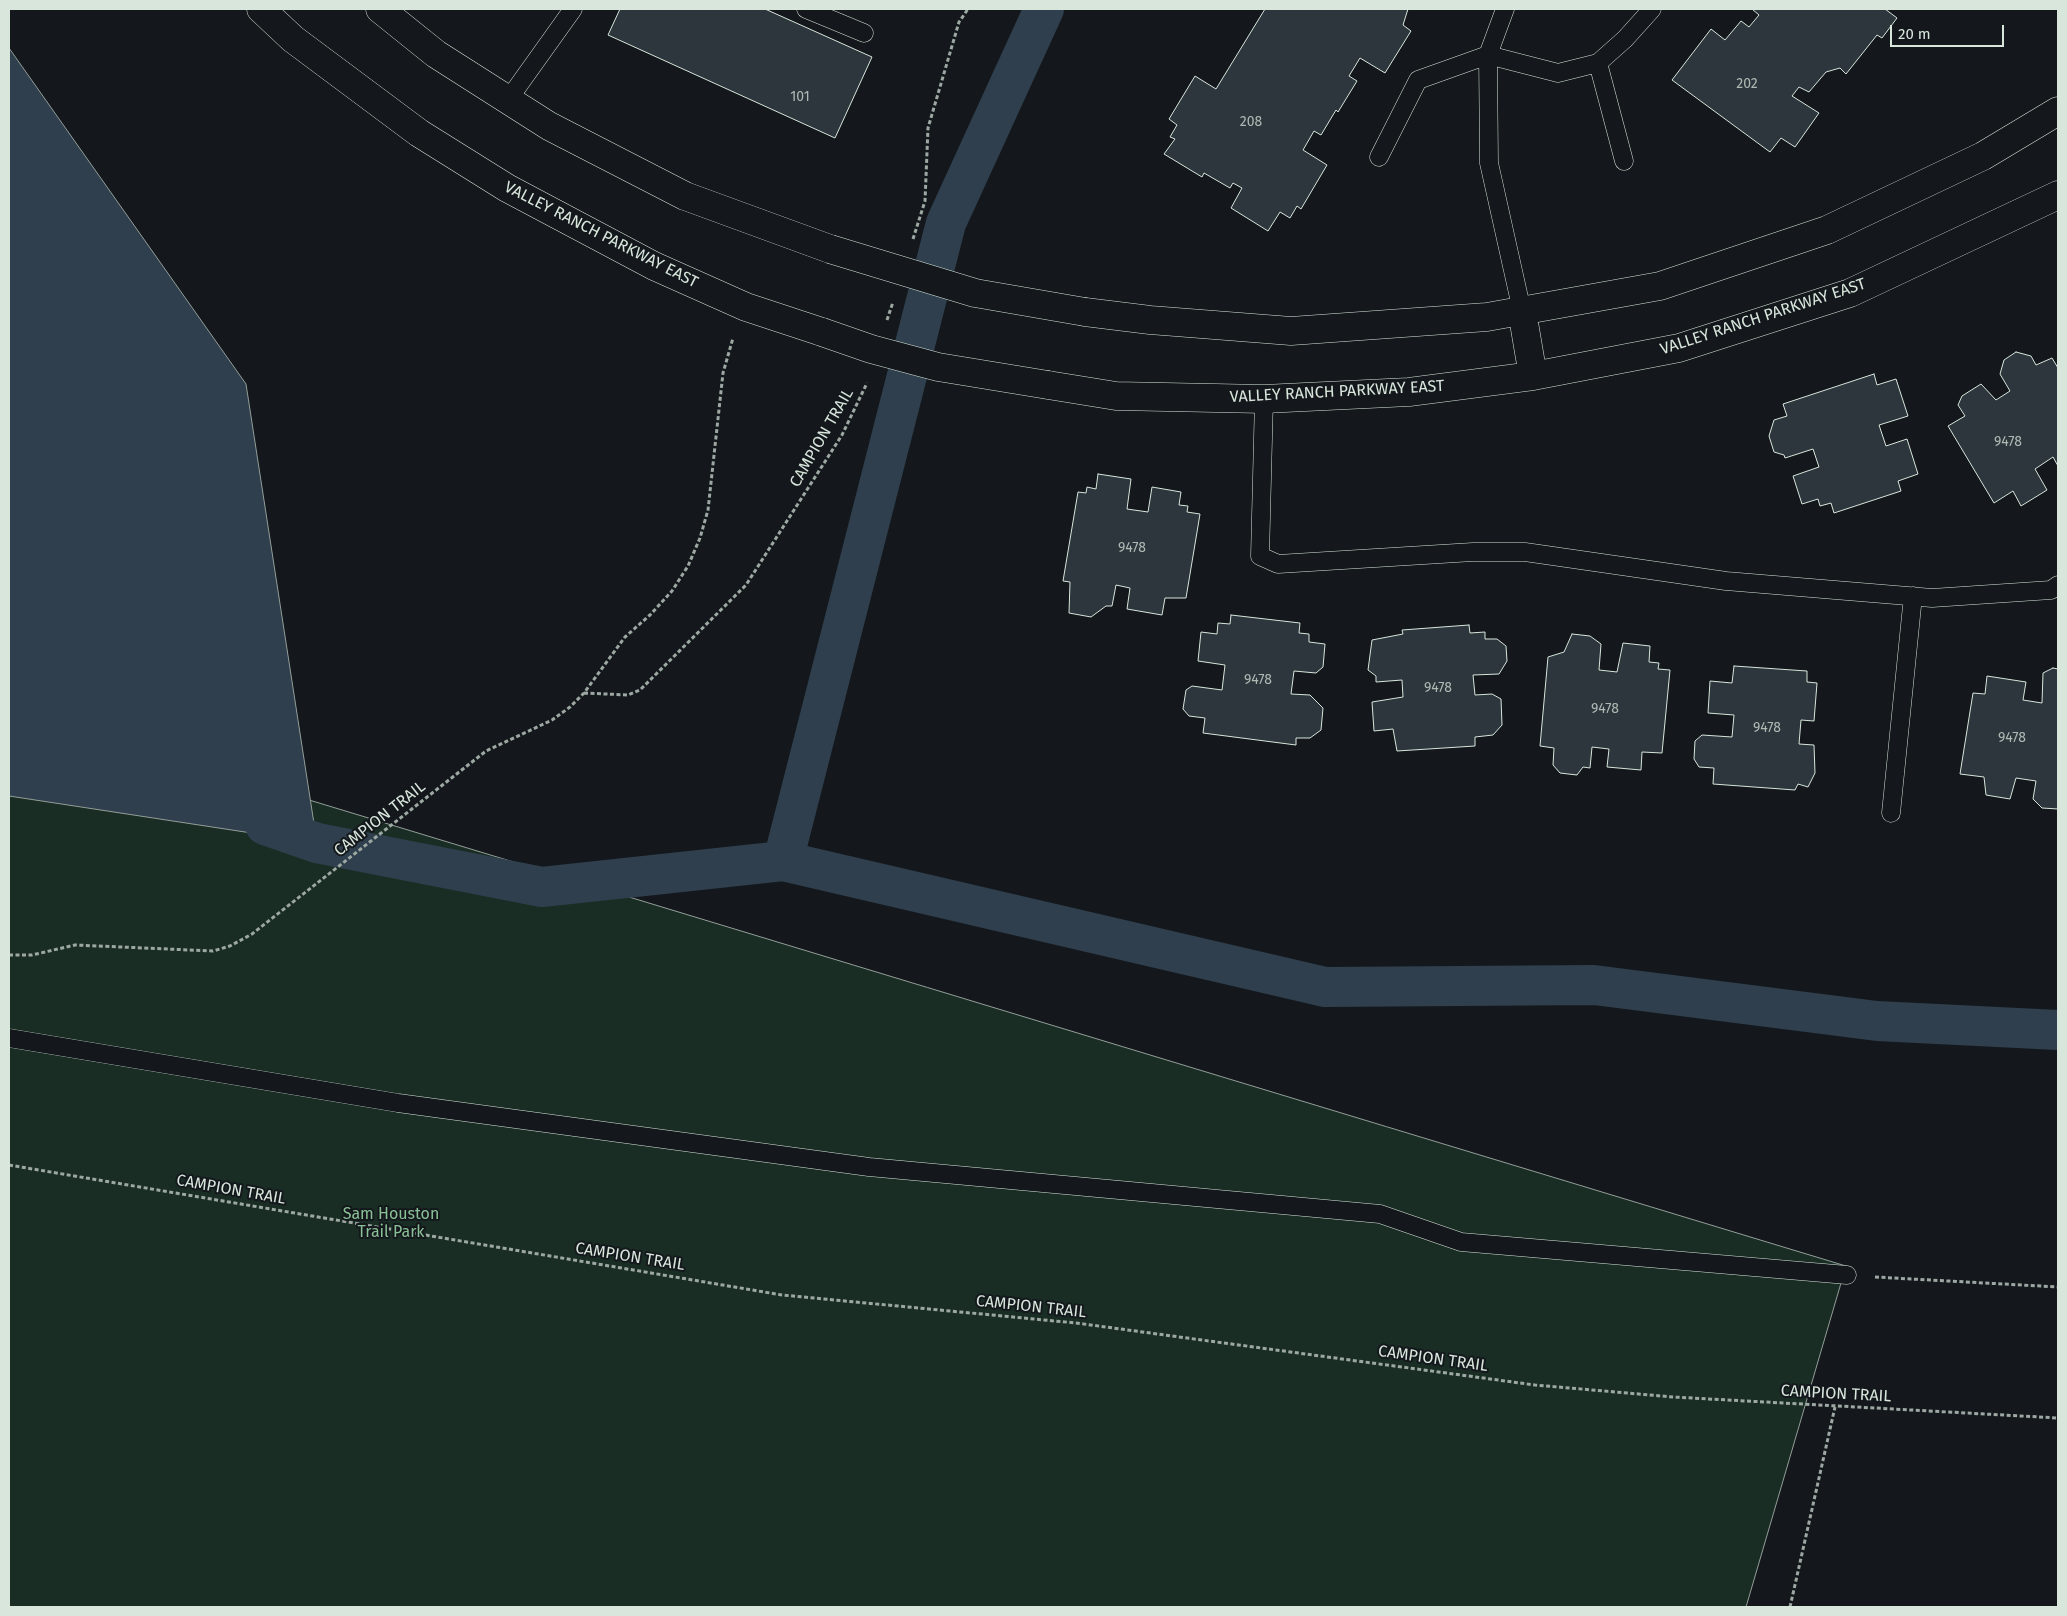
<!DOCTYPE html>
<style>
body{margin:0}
#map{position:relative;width:2067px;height:1616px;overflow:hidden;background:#14181c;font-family:"Fira Sans",sans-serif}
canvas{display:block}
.frame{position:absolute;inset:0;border:10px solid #d8e6dc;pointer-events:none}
.scale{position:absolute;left:1890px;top:25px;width:114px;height:22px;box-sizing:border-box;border:2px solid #d8e6dc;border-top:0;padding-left:6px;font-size:15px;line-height:18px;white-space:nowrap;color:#d8e6dc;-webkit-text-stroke:4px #14181c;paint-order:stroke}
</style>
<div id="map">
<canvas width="2067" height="1616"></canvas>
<div class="frame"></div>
<div class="scale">20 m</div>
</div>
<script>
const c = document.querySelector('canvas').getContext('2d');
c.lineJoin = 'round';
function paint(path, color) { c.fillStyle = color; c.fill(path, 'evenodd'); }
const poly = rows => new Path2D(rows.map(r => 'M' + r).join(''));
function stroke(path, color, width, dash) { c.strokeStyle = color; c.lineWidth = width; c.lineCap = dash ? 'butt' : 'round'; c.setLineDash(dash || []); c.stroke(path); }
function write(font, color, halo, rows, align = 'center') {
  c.font = font + ' "Fira Sans",sans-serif'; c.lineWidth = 4; c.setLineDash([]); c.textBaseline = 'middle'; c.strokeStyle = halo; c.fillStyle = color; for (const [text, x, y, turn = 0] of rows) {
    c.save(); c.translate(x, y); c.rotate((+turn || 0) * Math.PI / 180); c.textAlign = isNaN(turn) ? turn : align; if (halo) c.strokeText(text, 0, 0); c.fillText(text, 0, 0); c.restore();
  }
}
const green = poly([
 [9,709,1846,1266,1746,1607,9,1607,9,709]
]);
const water = poly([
 [9,48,246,384,317,843,9,796,9,48]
]);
const canal = poly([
 [265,825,317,843,542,887,783,861,1325,987,1594,985,1877,1021,2058,1030],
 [783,861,946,223,1044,9]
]);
const building = poly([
 [620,9,765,9,872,57,835,138,608,35,620,9],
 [1265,9,1408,9,1403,25,1411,31,1385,73,1360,58,1349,76,1357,81,1338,112,1336,110,1321,135,1314,131,1303,150,1327,165,1301,209,1297,206,1290,218,1280,212,1268,231,1231,208,1242,188,1233,183,1230,188,1204,173,1202,177,1164,154,1175,139,1170,137,1177,125,1169,119,1195,76,1216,89,1265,9],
 [1752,9,1885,9,1897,18,1882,38,1877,35,1846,74,1840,68,1826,72,1809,92,1799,87,1792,96,1819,113,1795,147,1781,138,1770,152,1672,80,1711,29,1725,40,1741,21,1749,27,1759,15,1752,9],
 [2016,352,2031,356,2036,365,2052,358,2058,368,2058,466,2053,457,2035,469,2047,490,2021,506,2013,491,1994,503,1948,426,1965,416,1958,405,1962,396,1981,384,1996,400,2010,391,2000,374,2004,360,2016,352],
 [1874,374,1877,385,1896,379,1908,416,1879,425,1886,446,1907,439,1918,474,1898,481,1901,491,1834,513,1831,503,1820,506,1818,499,1802,504,1793,476,1819,467,1813,449,1785,458,1784,455,1774,452,1769,436,1774,420,1787,416,1783,404,1874,374],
 [1098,474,1131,479,1127,509,1148,512,1152,487,1181,492,1179,505,1188,506,1187,512,1200,514,1186,598,1165,598,1162,615,1127,609,1130,588,1116,585,1112,606,1106,606,1091,617,1069,613,1070,582,1063,581,1078,492,1086,493,1087,487,1096,489,1098,474],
 [1231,615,1300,623,1299,633,1309,634,1309,642,1325,644,1323,667,1316,673,1294,671,1291,694,1310,695,1323,708,1321,730,1310,738,1296,738,1296,745,1203,733,1205,718,1189,716,1183,709,1186,690,1192,686,1222,690,1225,665,1198,661,1201,632,1217,634,1218,623,1230,624,1231,615],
 [1469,625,1470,633,1485,632,1485,639,1497,639,1506,646,1507,661,1499,674,1473,675,1475,695,1492,694,1501,699,1502,725,1493,735,1475,737,1475,746,1397,751,1393,729,1374,731,1372,702,1403,697,1402,680,1376,682,1376,676,1368,670,1372,640,1403,634,1402,630,1469,625],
 [1572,634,1590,636,1601,644,1599,670,1617,672,1623,643,1650,646,1649,662,1659,663,1658,669,1670,670,1662,753,1642,752,1641,770,1607,767,1609,749,1592,747,1590,768,1583,767,1577,775,1560,773,1553,765,1554,748,1540,746,1548,657,1564,652,1572,634],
 [1734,666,1807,671,1807,682,1817,683,1814,721,1801,720,1799,744,1814,745,1815,773,1808,787,1798,784,1795,790,1713,784,1714,768,1699,767,1694,759,1695,741,1702,735,1732,737,1734,715,1708,713,1710,681,1732,683,1734,666],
 [2053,668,2058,669,2058,809,2042,808,2033,799,2036,781,2016,778,2010,799,1986,795,1984,777,1960,774,1973,693,1985,694,1987,676,2026,682,2023,700,2042,703,2043,673,2053,668]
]);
const path = poly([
 [913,239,925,201,928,128,959,22,968,9],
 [887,320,893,302],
 [584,693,628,695,640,690,746,585,842,435,867,383],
 [9,955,32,955,75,945,213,951,230,946,252,934,486,751,552,720,570,707,584,693,625,637,650,615,672,591,688,566,700,538,708,510,723,373,733,338],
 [9,1165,782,1295,1076,1323,1535,1385,1673,1397,2058,1418],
 [1875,1277,2058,1287],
 [1790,1607,1835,1407]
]);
const service = poly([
 [806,9,864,33],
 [1505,9,1488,55,1489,163,1522,311],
 [1598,63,1624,161],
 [508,100,573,9],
 [1379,157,1418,80,1488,55,1558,73,1598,63,1625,39,1652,9],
 [1264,399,1260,556,1278,564,1473,552,1525,552,1726,581,1932,598,2051,590,2058,585],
 [1891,813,1913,596],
 [9,1038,398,1103,869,1167,1380,1214,1461,1242,1847,1275]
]);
const secondary = poly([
 [261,9,293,39,419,133,507,188,654,266,746,307,822,332],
 [380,9,436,54,549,126,685,196,830,249],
 [1522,311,1533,376],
 [1085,312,1150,320,1291,331,1487,317,1660,286,1827,230,1983,156,2058,111],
 [1048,385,1116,396,1264,399,1409,392,1533,376,1679,348,1850,293,2058,195]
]);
const secondaryBridge = poly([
 [830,249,975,293,1085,312],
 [822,332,871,349,938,367,1048,385]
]);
const numberNames = [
 ["202",1747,84],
 ["101",800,97],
 ["208",1251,122],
 ["9478",2008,442],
 ["9478",1132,548],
 ["9478",1258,680],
 ["9478",1438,688],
 ["9478",1605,709],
 ["9478",1767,728],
 ["9478",2012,738]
];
const streetNames = [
 ["VALLEY RANCH PARKWAY EAST",601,235,27],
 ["VALLEY RANCH PARKWAY EAST",1763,317,-18],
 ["VALLEY RANCH PARKWAY EAST",1337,392,-3],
 ["CAMPION TRAIL",822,438,-60],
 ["CAMPION TRAIL",380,819,-38],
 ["CAMPION TRAIL",231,1190,10],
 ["CAMPION TRAIL",630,1257,9],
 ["CAMPION TRAIL",1031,1307,6],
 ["CAMPION TRAIL",1433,1359,8],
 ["CAMPION TRAIL",1836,1394,3]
];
const parkNames = [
 ["Sam Houston",391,1215],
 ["Trail Park",391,1233]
];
paint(green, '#1a2d24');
stroke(green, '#939e99', 1);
paint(water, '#2f3f4d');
stroke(water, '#939e99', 1);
stroke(canal, '#2f3f4d', 40);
paint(building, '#2c363c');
stroke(building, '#d8e6dc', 1);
stroke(service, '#d8e6dc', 19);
stroke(secondary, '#d8e6dc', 29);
stroke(path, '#9da8a2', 3, [4, 2.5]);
stroke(service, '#14181c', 18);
stroke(secondary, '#14181c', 28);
stroke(secondaryBridge, '#d8e6dc', 29, []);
stroke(secondaryBridge, '#14181c', 28);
write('14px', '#adbab4', null, numberNames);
write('16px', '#d8e6dc', '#14181c', streetNames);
write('16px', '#8ac095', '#14181c', parkNames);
</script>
